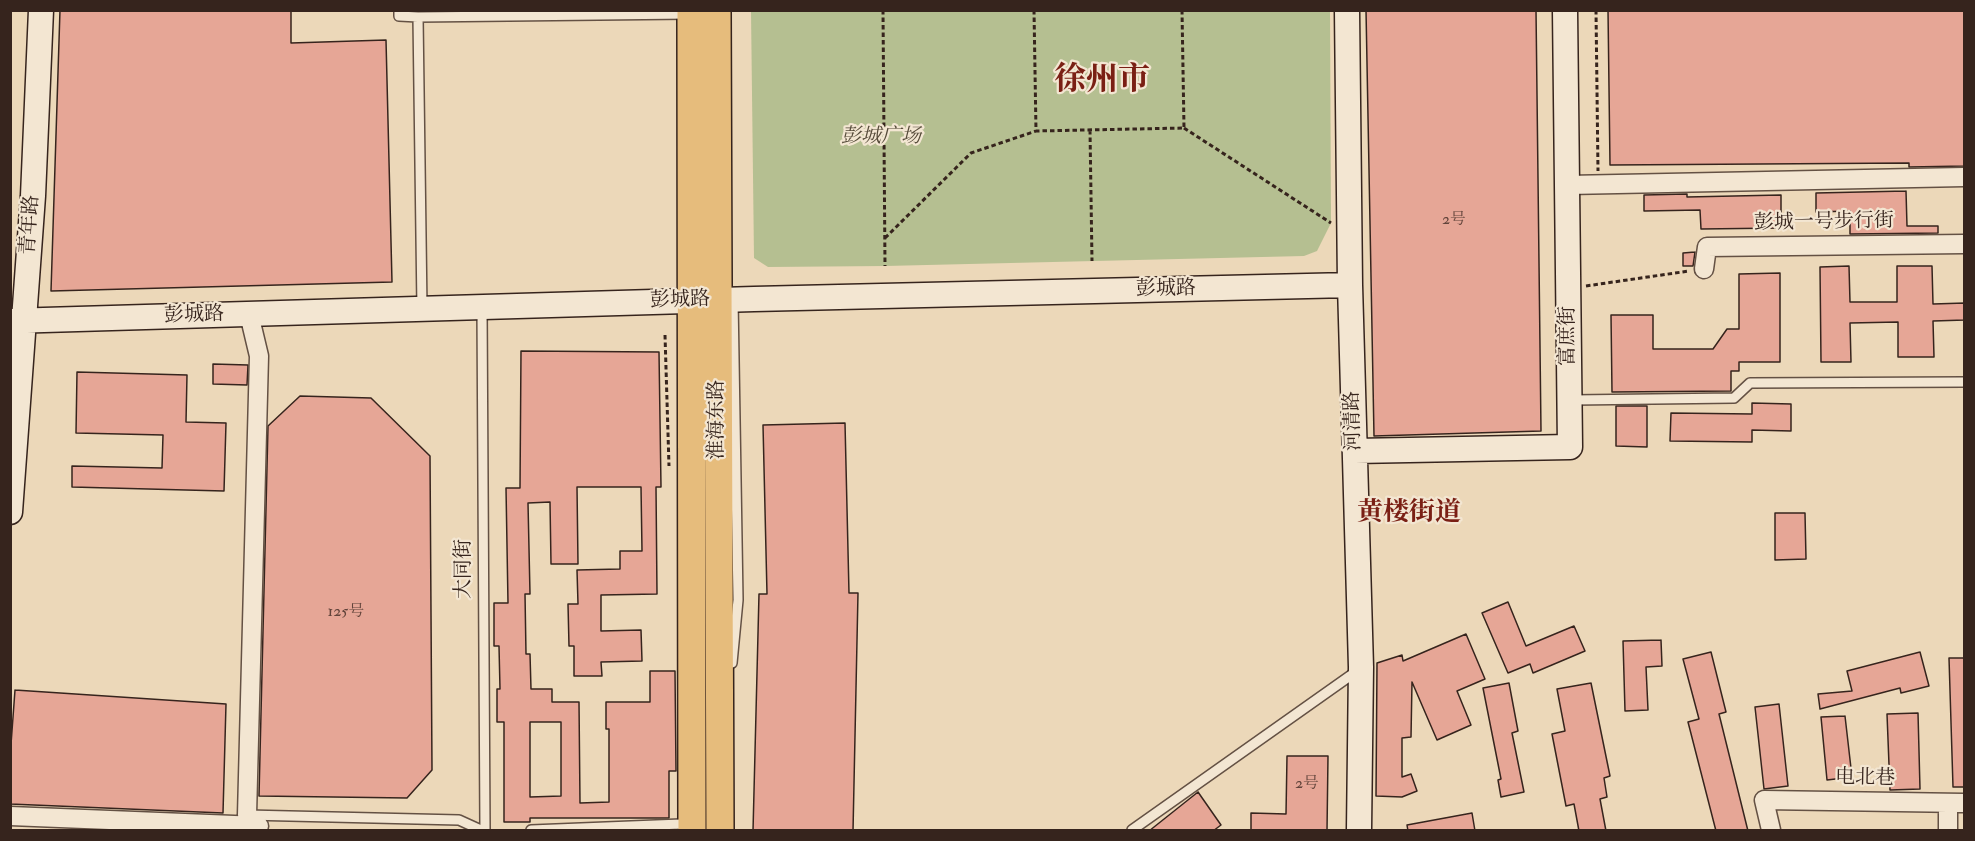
<!DOCTYPE html>
<meta charset="utf-8">
<style>
body{margin:0}
#map{position:relative;width:1975px;height:841px;overflow:hidden;background:#ecd8b9;font-family:"IM FELL Double Pica",serif}
canvas{display:block}
.frame{position:absolute;inset:0;border:12px solid #36241d;pointer-events:none}
</style>
<div id="map">
<canvas width="1975" height="841"></canvas>
<div class="frame"></div>
</div>
<script>
const c = document.querySelector('canvas').getContext('2d');
c.lineJoin = 'round';
function paint(path, color) { c.fillStyle = color; c.fill(path, 'evenodd'); }
const poly = rows => new Path2D(rows.map(r => 'M' + r).join(''));
function stroke(path, color, width, dash) { c.strokeStyle = color; c.lineWidth = width; c.lineCap = dash ? 'butt' : 'round'; c.setLineDash(dash || []); c.stroke(path); }
function write(font, color, halo, rows, align = 'center') {
  c.font = font + ' "IM FELL Double Pica","Noto Serif SC",serif'; c.lineWidth = 4.5; c.setLineDash([]); c.textBaseline = 'middle'; c.strokeStyle = halo; c.fillStyle = color; for (const [text, x, y, turn = 0] of rows) {
    c.save(); c.translate(x, y); c.rotate((+turn || 0) * Math.PI / 180); c.textAlign = isNaN(turn) ? turn : align; if (halo) c.strokeText(text, 0, 0); c.fillText(text, 0, 0); c.restore();
  }
}
const green = poly([
 [751,11,1330,11,1331,223,1317,251,1304,256,885,266,768,267,754,258]
]);
const building = poly([
 [60,10,291,10,291,43,386,40,392,282,51,291,60,10],
 [1366,10,1536,10,1541,431,1374,436,1366,10],
 [1608,10,1965,10,1965,166,1909,167,1909,163,1610,165,1608,10],
 [1906,191,1907,226,1938,226,1938,233,1850,234,1850,211,1816,212,1816,193,1906,191],
 [1687,194,1687,197,1781,195,1781,228,1701,229,1700,210,1644,211,1644,195,1687,194],
 [1695,252,1693,266,1683,266,1683,253,1695,252],
 [1849,266,1850,302,1897,302,1897,266,1932,266,1933,304,1965,303,1965,320,1933,321,1934,357,1898,357,1898,322,1850,323,1851,362,1821,362,1820,267,1849,266],
 [1780,273,1780,362,1739,362,1739,371,1731,371,1731,391,1612,392,1611,315,1653,315,1653,349,1713,349,1727,329,1739,329,1739,274,1780,273],
 [521,351,659,352,661,487,656,487,657,594,601,595,601,631,641,630,642,661,601,662,602,676,574,676,574,646,569,646,568,604,578,604,577,570,620,569,620,551,642,551,641,487,577,487,578,564,551,564,550,502,528,503,530,594,525,594,526,654,530,654,531,689,552,689,552,702,579,702,580,803,609,802,609,729,606,729,606,702,650,702,650,671,675,671,676,771,669,771,669,818,530,818,530,822,504,822,504,722,497,722,497,689,500,689,499,646,494,646,494,603,508,603,506,488,520,488,521,351],
 [530,722,561,722,561,796,530,797,530,722],
 [213,364,248,365,247,385,213,384,213,364],
 [77,372,187,375,186,422,226,423,224,491,72,487,72,466,162,468,163,435,76,433,77,372],
 [300,396,371,398,430,456,432,770,407,798,259,796,268,426,300,396],
 [1752,403,1791,404,1791,431,1752,430,1752,442,1670,441,1671,413,1752,414,1752,403],
 [1616,406,1647,406,1647,447,1616,446,1616,406],
 [845,423,849,593,858,593,853,831,753,831,759,594,767,594,763,425,845,423],
 [1775,513,1805,513,1806,559,1775,560,1775,513],
 [1508,602,1526,646,1574,626,1585,651,1533,673,1530,664,1508,673,1482,613,1508,602],
 [1466,634,1485,679,1457,691,1471,725,1437,740,1412,682,1411,737,1402,738,1402,777,1411,774,1417,791,1402,797,1376,796,1377,663,1402,655,1403,661,1466,634],
 [1661,640,1662,666,1646,667,1648,710,1625,711,1623,641,1661,640],
 [1711,652,1726,712,1719,714,1748,831,1716,831,1688,722,1699,719,1683,659,1711,652],
 [1920,652,1929,686,1901,693,1900,688,1820,709,1818,694,1852,691,1847,671,1920,652],
 [1949,658,1965,658,1965,787,1953,787,1949,658],
 [1509,683,1518,731,1512,733,1524,792,1501,797,1498,780,1501,779,1483,688,1509,683],
 [1591,683,1610,776,1604,778,1607,797,1600,799,1606,831,1579,831,1574,804,1566,806,1552,734,1565,731,1557,689,1591,683],
 [15,690,226,704,223,813,10,804,10,758,15,690],
 [1779,704,1788,786,1764,789,1755,707,1779,704],
 [1918,713,1920,789,1890,790,1887,714,1918,713],
 [1845,716,1852,777,1827,780,1821,717,1845,716],
 [1287,756,1328,756,1327,831,1251,831,1251,813,1286,814,1287,756],
 [1198,792,1221,825,1213,831,1149,831,1198,792],
 [1472,813,1475,831,1408,831,1407,825,1472,813]
]);
const path = poly([
 [883,10,885,266],
 [1034,10,1036,131,1184,128,1182,10],
 [1596,10,1598,171],
 [1184,128,1331,223],
 [1090,130,1092,261],
 [885,238,971,153,1036,131],
 [1586,286,1689,271],
 [665,335,669,466]
]);
const lane = poly([
 [399,10,399,16,418,17,422,309],
 [418,17,689,14],
 [482,308,485,830],
 [1573,400,1734,398,1750,383,1964,382],
 [732,663,738,600,733,299],
 [247,815,459,820,481,830],
 [531,830,681,824,690,828],
 [1132,830,1357,671]
]);
const street = poly([
 [1568,185,1964,177],
 [1704,269,1707,247,1964,244],
 [247,815,259,356,249,314],
 [10,816,259,826],
 [1771,830,1764,800,1964,803],
 [1948,830,1948,803]
]);
const secondary = poly([
 [1347,10,1350,285,1361,667,1359,830],
 [10,321,754,299,1350,285],
 [1355,451,1570,447,1565,10],
 [10,512,33,196,41,10]
]);
const primary = poly([
 [691,10,692,830],
 [717,10,720,830]
]);
const numberNames = [
 ["2号",1454,221],
 ["125号",346,613],
 ["2号",1307,785]
];
const parkNames = [
 ["彭城广场",881,138]
];
const streetNames = [
 ["彭城一号步行街",1824,223,-1],
 ["青年路",31,225,-86],
 ["彭城路",1166,290,-1],
 ["彭城路",680,301,-2],
 ["彭城路",194,316,-2],
 ["富庶街",1569,336,-90],
 ["淮海东路",718,420,-90],
 ["河清路",1354,421,-92],
 ["大同街",465,569,-90],
 ["电北巷",1865,779,1]
];
const districtNames = [
 ["黄楼街道",1409,514]
];
const townNames = [
 ["徐州市",1102,82]
];
paint(green, '#b5bf91');
paint(building, '#e6a696');
stroke(building, '#36241d', 1.5);
stroke(lane, '#645144', 12);
stroke(street, '#645144', 21);
stroke(secondary, '#36241d', 27);
stroke(primary, '#36241d', 30);
stroke(path, '#36241d', 3, [4.5, 3]);
stroke(lane, '#f3e6d2', 9);
stroke(street, '#f3e6d2', 18);
stroke(secondary, '#f3e6d2', 24);
stroke(primary, '#e6bc7c', 27);
write('16px', '#62443b', null, numberNames);
write('italic 20px', '#564b3a', '#f3e6d2', parkNames);
write('20px', '#36241d', '#f3e6d2', streetNames);
write('bold 26px', '#7a1f14', '#f3e6d2', districtNames);
write('bold 32px', '#7a1f14', '#f3e6d2', townNames);
</script>
